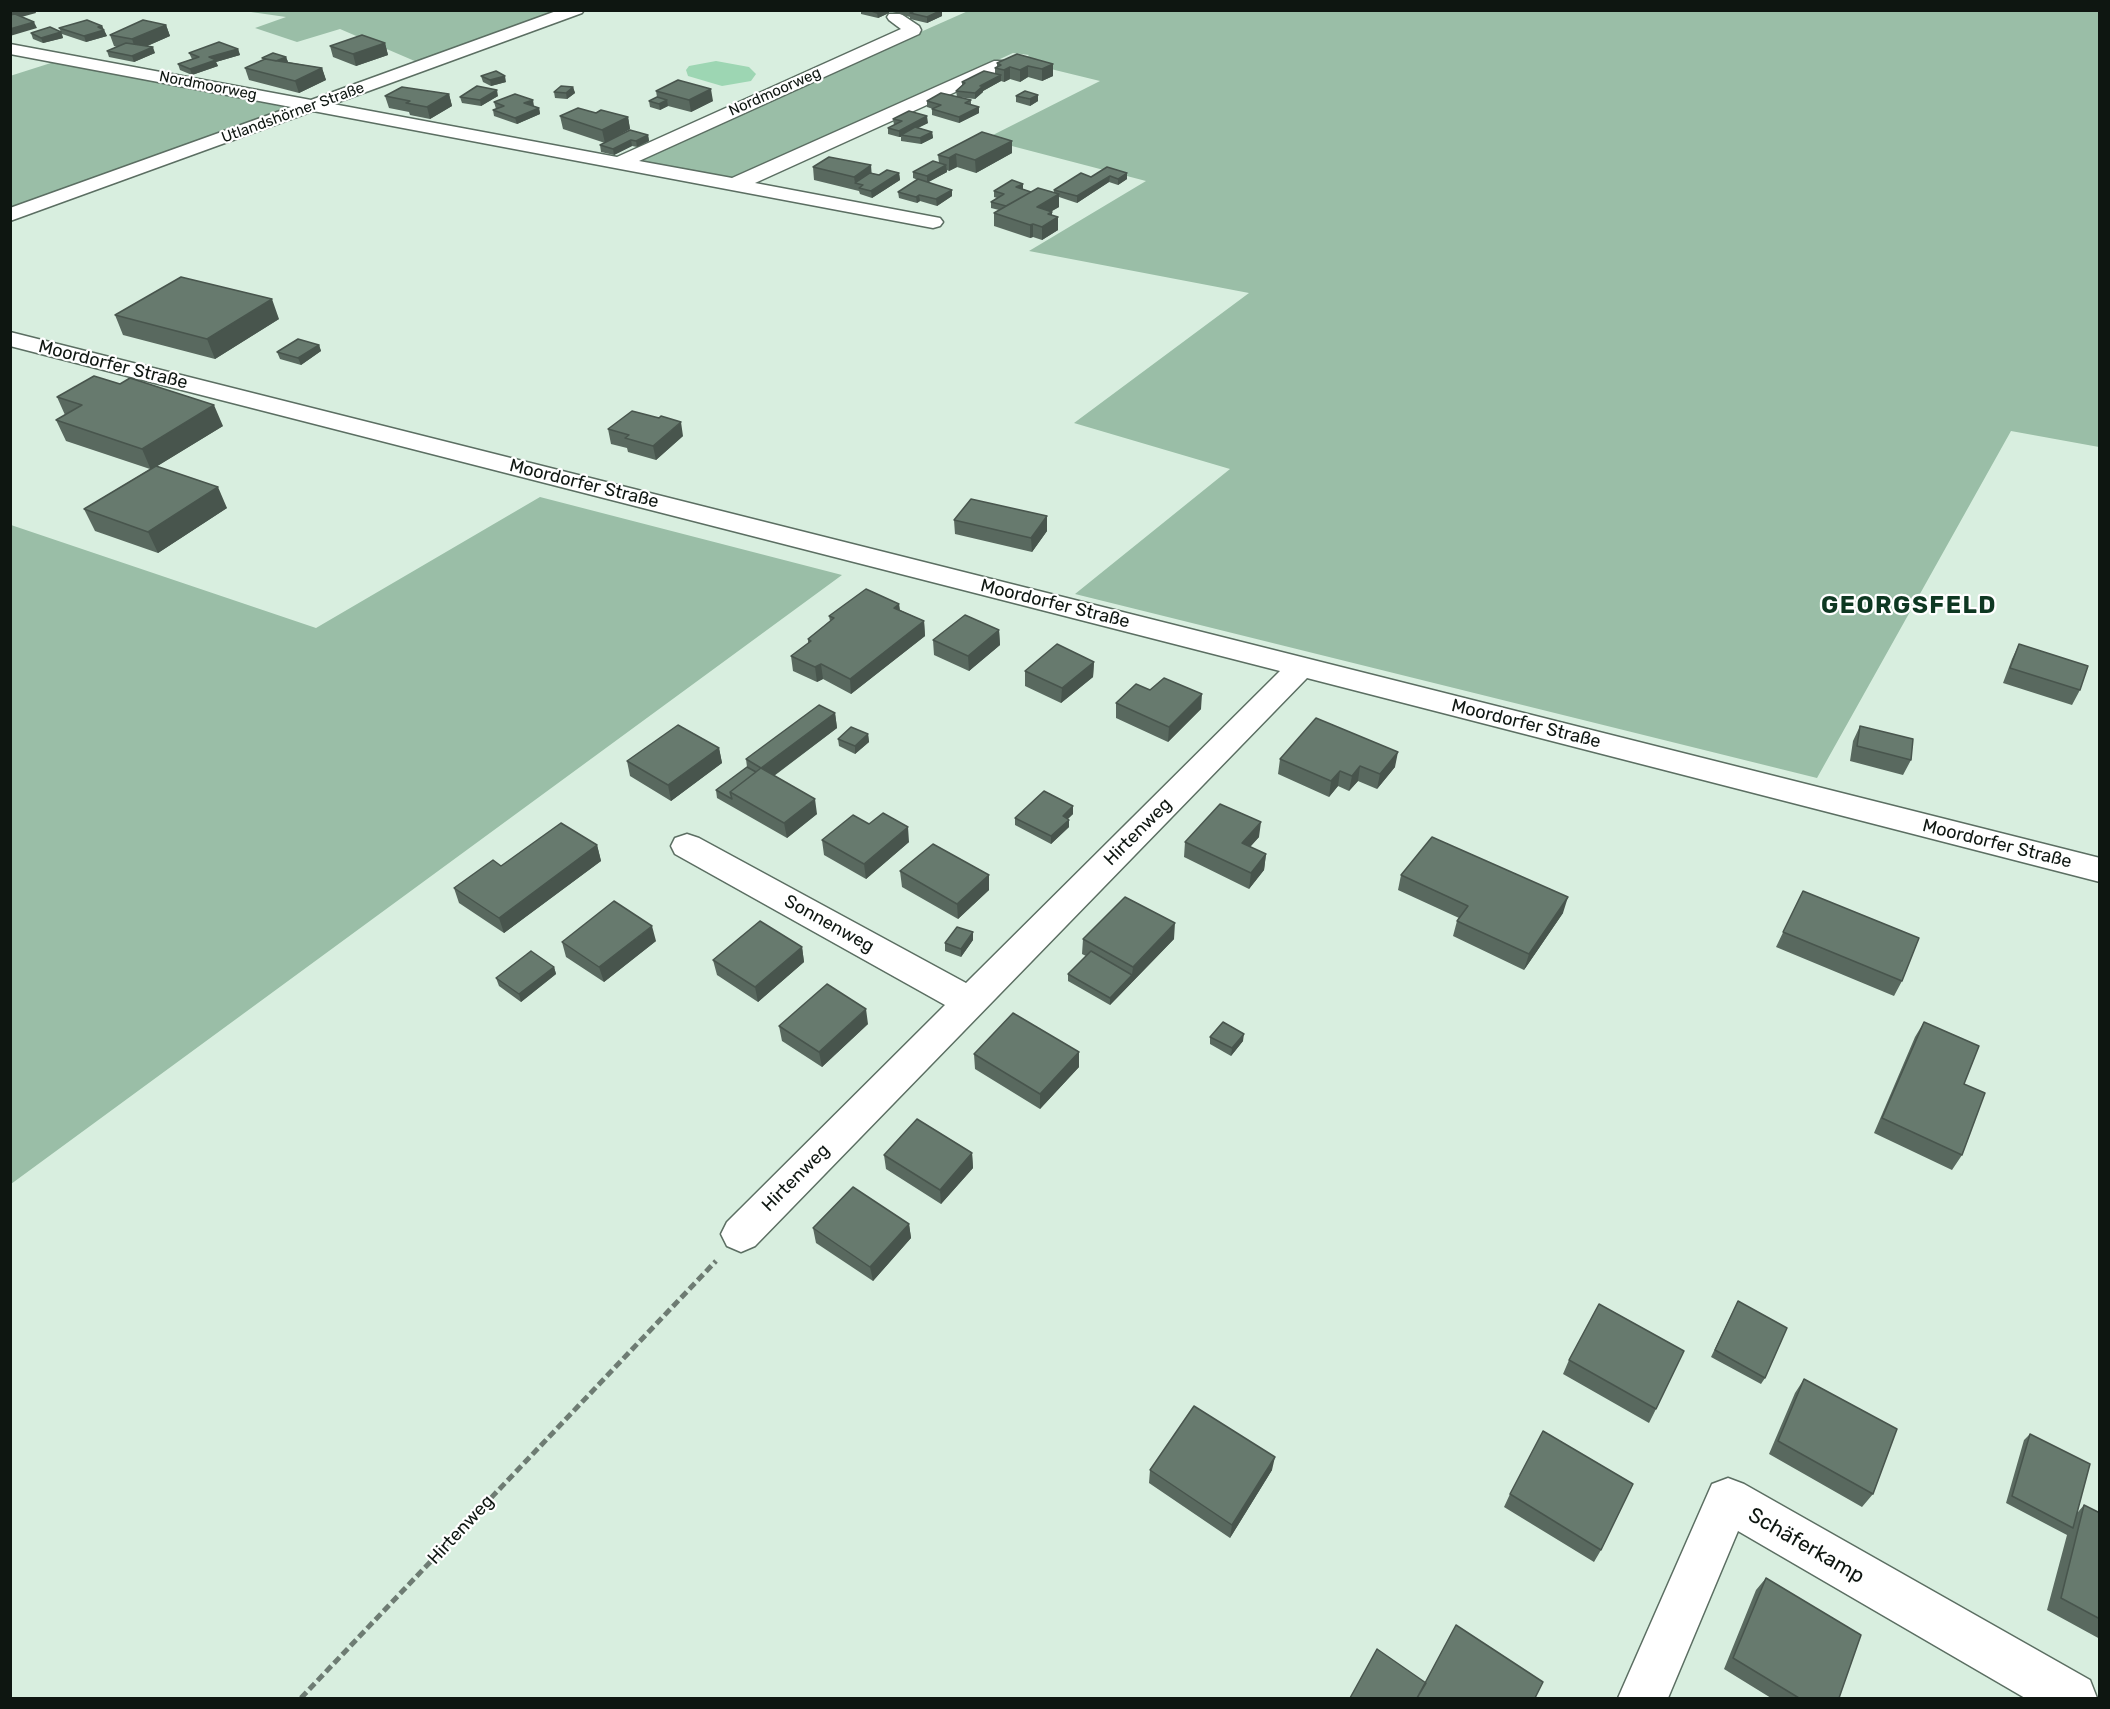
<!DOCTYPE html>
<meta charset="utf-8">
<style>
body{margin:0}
#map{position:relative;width:2110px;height:1709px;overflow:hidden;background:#d8eedf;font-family:Rubik,sans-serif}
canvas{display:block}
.frame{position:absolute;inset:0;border:12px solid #0e1611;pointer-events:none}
</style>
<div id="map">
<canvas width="2110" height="1709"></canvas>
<div class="frame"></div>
</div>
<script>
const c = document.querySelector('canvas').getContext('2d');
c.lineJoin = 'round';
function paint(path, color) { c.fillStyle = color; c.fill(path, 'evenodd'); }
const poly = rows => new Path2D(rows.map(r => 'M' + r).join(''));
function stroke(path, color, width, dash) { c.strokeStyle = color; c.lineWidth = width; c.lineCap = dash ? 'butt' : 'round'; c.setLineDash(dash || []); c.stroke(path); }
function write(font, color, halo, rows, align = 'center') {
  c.font = font + ' Rubik,sans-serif'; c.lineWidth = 4.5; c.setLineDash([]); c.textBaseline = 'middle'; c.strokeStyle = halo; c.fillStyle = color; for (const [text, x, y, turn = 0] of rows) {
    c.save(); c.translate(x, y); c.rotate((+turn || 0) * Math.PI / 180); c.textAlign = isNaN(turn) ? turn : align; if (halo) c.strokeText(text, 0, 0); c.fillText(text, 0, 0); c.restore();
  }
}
const green = poly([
 [244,11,558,11,417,62,340,29,297,42,255,28,286,17],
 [968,11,2099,11,2099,447,2011,431,1817,778,1075,594,1230,469,1074,423,1249,293,1029,251,1146,181,985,139,1100,81,1022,62,1029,55,1013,53,739,180,627,162],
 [54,62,290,108,11,207,10,76],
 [540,497,842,575,11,1184,11,525,316,628]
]);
const water = poly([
 [716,61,749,67,756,74,751,81,722,86,688,76,686,70,689,66]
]);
const path = poly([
 [301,1698,716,1261]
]);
const minor = poly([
 [559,10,584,10,582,13,333,104,617,157,901,29,889,20,887,17,889,14,901,14,919,26,921,30,919,34,639,161,732,178,994,61,1006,61,1009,65,1006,69,755,183,940,218,943,222,940,226,933,228,313,111,10,221,10,208,291,107,10,54,10,44,311,100,559,10],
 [10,332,2100,858,2100,882,1307,678,755,1246,741,1252,727,1246,721,1234,727,1222,945,1005,675,854,671,846,675,838,687,834,699,838,966,983,1280,671,10,346,10,332],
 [1728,1478,1744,1484,2090,1680,2097,1698,2025,1698,1738,1531,1668,1698,1618,1698,1712,1484,1728,1478]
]);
const wall = poly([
 [861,10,942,10,942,16,927,23,910,19,910,17,889,11,889,13,878,18,861,14],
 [166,25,170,36,147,46,155,53,134,62,109,57,107,51,117,47,114,46,110,35],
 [102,26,107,36,86,42,62,34,63,38,43,43,33,39,31,33,61,32,59,28],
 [385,43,388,55,356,66,333,57,330,46],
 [238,49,240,55,216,62,218,66,192,75,180,70,178,64,192,59,189,53],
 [286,57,288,62,322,68,326,80,299,93,249,80,245,68,263,60,262,58],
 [997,63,1053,64,1053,76,1042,81,1028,77,1020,82,1010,79,1004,82,1001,81,983,91,983,92,975,99,957,97,956,91,962,85,962,82,995,74,995,68,997,67],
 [481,76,506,82,491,86,483,82],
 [573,87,575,93,567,99,555,98,554,92],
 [656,91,713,101,691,112,668,106,660,110,650,107,649,101,657,97],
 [449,94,452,106,430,119,410,115,409,112,389,108,385,96],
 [498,96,481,106,462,103,460,97],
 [1016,96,1038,101,1030,106,1016,102],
 [971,100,971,105,979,107,979,113,959,123,932,115,932,109,933,109,927,107,927,101],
 [494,102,534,106,533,106,539,108,540,114,517,124,494,116,493,110,496,109],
 [596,113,628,117,630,129,605,143,563,129,560,116],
 [893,119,928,123,918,128,932,132,933,138,921,144,901,141,901,137,899,137,888,134,888,128,894,125],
 [648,135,649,141,637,147,632,146,614,155,601,152,600,145],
 [1012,141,1012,153,976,173,957,167,949,171,947,170,947,172,928,182,952,196,937,206,920,201,917,203,899,198,898,192,918,180,913,178,913,172,939,163,938,155],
 [871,165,871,173,879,175,899,173,900,180,872,198,860,194,859,191,814,180,813,167],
 [1127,173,1127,179,1118,185,1109,182,1077,203,1059,197,1059,207,1051,211,1052,216,1058,217,1058,230,1042,240,1033,237,1030,238,994,226,994,213,999,210,991,208,991,202,997,198,994,197,994,191,1023,189,1031,192,1054,193,1054,190,1091,177],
 [115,315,279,319,215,359,123,335],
 [319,345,321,351,301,365,280,359,277,352],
 [57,397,223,426,157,466,227,508,158,553,95,531,84,509,150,469,66,441,56,420,65,415],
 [608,429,683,436,656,460,628,452,627,448,611,444],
 [954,520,1047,531,1032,552,955,534],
 [899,604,900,610,924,621,925,636,851,694,823,679,817,682,793,671,791,656,808,643,808,639,830,621,829,616],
 [999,630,1000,645,969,671,934,655,933,640],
 [2019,644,2080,690,2072,705,2003,683,2012,659],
 [1094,662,1093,677,1061,703,1025,686,1025,671],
 [1150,690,1201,709,1168,742,1116,718,1116,703],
 [835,713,837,728,774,776,817,814,787,838,717,798,716,790,747,767,746,759],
 [1860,726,1911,760,1903,775,1850,761,1853,741],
 [868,734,869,742,855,754,839,746,838,739],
 [719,748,722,763,671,801,630,776,627,761],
 [1280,759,1395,767,1377,789,1358,781,1349,791,1338,786,1329,797,1278,774],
 [1073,806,1073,814,1068,819,1069,820,1069,827,1051,844,1015,825,1015,818],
 [869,824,909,842,866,879,824,855,822,840],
 [1259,837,1250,847,1266,854,1264,870,1249,889,1184,857,1185,842],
 [597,845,601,861,504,933,459,903,454,888,501,866],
 [900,871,989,875,989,890,958,919,902,887],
 [1401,875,1563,913,1524,970,1453,936,1457,921,1459,918,1398,890],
 [1803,891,1902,981,1894,996,1776,947],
 [1083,939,1174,939,1110,1005,1068,981,1068,974,1086,956,1082,954],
 [973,940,961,957,945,951,945,943],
 [656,941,604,982,566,957,562,942],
 [802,947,804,962,758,1002,717,975,713,960],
 [554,967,556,974,521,1002,499,986,496,978],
 [1924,1022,1964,1084,1962,1155,1952,1170,1874,1133,1915,1037],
 [868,1024,822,1067,782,1041,779,1026],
 [1210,1037,1243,1041,1231,1056,1210,1044],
 [1079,1052,1079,1067,1040,1109,975,1069,974,1054],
 [972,1153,973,1168,941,1204,886,1169,884,1155],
 [909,1224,911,1238,873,1281,816,1243,813,1228],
 [1738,1301,1765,1378,1761,1384,1711,1357],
 [1569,1360,1656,1409,1649,1423,1563,1374],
 [1804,1379,1873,1494,1862,1507,1769,1454,1795,1393],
 [2030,1434,2078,1512,2084,1505,2100,1513,2100,1639,2047,1610,2067,1535,2006,1503,2024,1440],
 [1150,1470,1272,1470,1230,1538,1149,1483],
 [1510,1494,1601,1550,1594,1562,1504,1507],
 [1766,1578,1839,1698,1771,1698,1724,1669,1756,1590]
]);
const shadedWall = poly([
 [22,10,35,10,36,13,14,19,12,13],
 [882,10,889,10,889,13,878,18,877,13],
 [942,10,942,16,927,23,927,17],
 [34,22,37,28,10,36,10,29],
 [166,25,170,36,136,51,132,39],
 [102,26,107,36,86,42,84,36,98,27],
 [61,32,63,38,43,43,41,38],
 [385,43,388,55,356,66,353,54],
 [153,47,155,53,134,62,132,56],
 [238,49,240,55,216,62,218,66,192,75,190,69,209,57],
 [286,57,288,62,276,61],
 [1053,64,1053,76,1042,81,1042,69],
 [1028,66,1028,77,1020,82,1020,70],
 [1010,67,1010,79,1004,82,1004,70],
 [322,68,326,80,299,93,295,81],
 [1001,75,1001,81,983,91,983,92,975,99,975,93,980,86],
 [505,76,506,82,491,86,490,80],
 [573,87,575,93,567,99,566,93],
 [711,89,713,101,691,112,689,100],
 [497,90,498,96,481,106,480,100],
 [449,94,452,106,430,119,427,107],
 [1038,95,1038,101,1030,106,1030,99],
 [533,100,534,106,525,109,524,103],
 [667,100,668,106,660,110,659,104],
 [979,107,979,113,959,123,959,117],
 [539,108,540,114,517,124,515,118],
 [927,116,928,123,903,135,901,135,901,137,899,137,899,131],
 [628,117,630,129,605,143,602,130],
 [932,132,933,138,921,144,920,138],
 [648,135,649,141,637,147,636,141],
 [631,140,632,146,614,155,613,149],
 [1012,141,1012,153,976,173,975,160],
 [956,154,957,167,949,171,949,158],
 [871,165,872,178,855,183,854,177],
 [946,165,947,172,927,183,927,176],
 [899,173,900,180,872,198,871,191],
 [1127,173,1127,179,1118,185,1118,179],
 [1110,176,1109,182,1077,203,1077,196],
 [1023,184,1023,190,1016,187],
 [952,190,952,196,937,206,936,199],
 [1059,194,1059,207,1037,220,1037,207],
 [919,195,920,201,917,203,916,197],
 [1052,212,1052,220,1058,217,1058,230,1042,240,1042,227,1048,214],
 [1033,224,1033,237,1030,238,1030,225],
 [272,299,279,319,215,359,207,339],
 [319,345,321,351,301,365,298,358],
 [214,405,223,426,151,470,142,449],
 [681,422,683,436,656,460,653,446],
 [218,487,227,508,158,553,148,532],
 [1047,516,1047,531,1032,552,1031,538],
 [899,604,900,619,894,608],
 [924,621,925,636,851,694,850,679],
 [999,630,1000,645,969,671,968,656],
 [1094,662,1093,677,1061,703,1062,688],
 [821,664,823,679,817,682,815,667],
 [1202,694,1201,709,1168,742,1169,727],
 [835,713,837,728,764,783,761,768],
 [868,734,869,742,855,754,855,746],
 [719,748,722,763,671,801,668,785],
 [1398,752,1395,767,1377,789,1380,774],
 [1360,766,1358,781,1349,791,1352,776],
 [1340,771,1338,786,1329,797,1331,781],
 [815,799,817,814,787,838,784,823],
 [1073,806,1073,814,1063,823,1063,816],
 [1069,820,1069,827,1051,844,1051,836],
 [1261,822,1259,837,1240,858,1242,843],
 [908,827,909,842,866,879,864,864],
 [597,845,601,861,504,933,499,918],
 [1266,854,1264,870,1249,889,1251,873],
 [989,875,989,890,958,919,957,904],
 [1568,897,1563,913,1524,970,1529,954],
 [1175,923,1174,939,1110,1005,1110,998,1132,975,1133,967],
 [652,926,656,941,604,982,599,967],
 [973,932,973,940,961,957,961,949],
 [802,947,804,962,758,1002,755,987],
 [554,967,556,974,521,1002,519,994],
 [866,1009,868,1024,822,1067,819,1052],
 [1244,1034,1243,1041,1231,1056,1232,1048],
 [1079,1052,1079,1067,1040,1109,1040,1094],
 [972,1153,973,1168,941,1204,940,1190],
 [909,1224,911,1238,873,1281,870,1267],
 [1275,1457,1272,1470,1230,1538,1232,1525]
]);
const building = poly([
 [10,10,22,10,12,13,10,13,10,10],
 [869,10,882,10,877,13,869,10],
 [908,10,942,10,927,17,910,13,913,12,908,10],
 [15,14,34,22,10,29,10,15,15,14],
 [87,20,102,26,98,27,104,30,84,36,59,28,87,20],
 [143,20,166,25,132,39,110,35,143,20],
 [50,27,61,32,41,38,31,33,50,27],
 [362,35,385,43,353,54,330,46,362,35],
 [219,42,238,49,209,57,216,60,190,69,178,64,199,57,189,53,219,42],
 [126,43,153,47,132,56,107,51,126,43],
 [273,53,286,57,276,61,262,58,273,53],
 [1017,54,1053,64,1042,69,1028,66,1020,70,1010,67,1004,70,995,68,1001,65,997,63,1017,54],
 [265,59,322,68,295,81,245,68,265,59],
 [496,71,505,76,490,80,481,76,496,71],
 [984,71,1001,75,980,86,983,86,975,93,956,91,965,83,962,82,984,71],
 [678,80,711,89,689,100,656,91,678,80],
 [477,86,497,90,480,100,460,97,477,86],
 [561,86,573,87,566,93,554,92,561,86],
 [402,87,449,94,427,107,406,103,410,101,385,96,402,87],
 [1025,91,1038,95,1030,99,1016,96,1025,91],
 [941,93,971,100,965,103,979,107,959,117,932,109,941,105,927,101,941,93],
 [515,94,533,100,524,103,539,108,515,118,493,110,504,106,494,102,515,94],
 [657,97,667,100,659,104,649,101,657,97],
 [578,108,596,113,601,110,628,117,602,130,560,116,578,108],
 [909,111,927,116,899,131,888,128,902,121,893,119,909,111],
 [915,127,932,132,920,138,901,135,915,127],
 [630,130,648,135,636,141,631,140,613,149,600,145,630,130],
 [982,132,1012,141,975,160,956,154,949,158,938,155,982,132],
 [829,157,871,165,854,177,813,167,829,157],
 [933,161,946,165,927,176,913,172,933,161],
 [1107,167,1127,173,1118,179,1110,176,1077,196,1054,190,1081,173,1091,177,1107,167],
 [887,170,899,173,871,191,859,188,863,185,855,183,870,173,879,175,887,170],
 [918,179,952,190,936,199,919,195,916,197,898,192,918,179],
 [1012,180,1023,184,1016,187,1031,192,1006,206,991,202,1004,194,994,191,1012,180],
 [1038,188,1059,194,1037,207,1052,212,1048,214,1058,217,1042,227,1033,224,1030,225,994,213,1038,188],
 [181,277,272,299,207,339,115,315,181,277],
 [298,339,319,345,298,358,277,352,298,339],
 [94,376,120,384,130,378,214,405,142,449,56,420,82,405,57,397,94,376],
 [632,411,659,418,661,416,681,422,653,446,625,438,629,435,608,429,632,411],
 [156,466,218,487,148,532,84,509,156,466],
 [971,499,1047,516,1031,538,954,520,971,499],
 [866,589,899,604,894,608,924,621,850,679,821,664,815,667,791,656,811,641,808,639,834,618,829,616,866,589],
 [965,615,999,630,968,656,933,640,965,615],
 [1057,644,1094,662,1062,688,1025,671,1057,644],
 [2019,644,2088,666,2080,690,2010,668,2019,644],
 [1164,678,1202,694,1169,727,1116,703,1136,684,1150,690,1164,678],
 [819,705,835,713,761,768,746,759,819,705],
 [1316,718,1398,752,1380,774,1360,766,1352,776,1340,771,1331,781,1280,759,1316,718],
 [678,725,719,748,668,785,627,761,678,725],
 [1860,726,1913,739,1911,760,1857,746,1860,726],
 [851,727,868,734,855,746,838,739,851,727],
 [747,767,756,772,730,792,732,799,716,790,747,767],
 [761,768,815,799,784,823,730,792,761,768],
 [1044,791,1073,806,1063,816,1069,820,1051,836,1015,818,1044,791],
 [1220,804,1261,822,1242,843,1266,854,1251,873,1185,842,1220,804],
 [883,813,908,827,864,864,822,840,853,815,869,824,883,813],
 [561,823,597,845,499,918,454,888,493,860,501,866,561,823],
 [1432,837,1568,897,1529,954,1457,921,1468,906,1401,875,1432,837],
 [933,844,989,875,957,904,900,871,933,844],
 [1803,891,1919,938,1902,981,1783,932,1803,891],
 [1125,897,1175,923,1133,967,1083,939,1125,897],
 [614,901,652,926,599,967,562,942,614,901],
 [760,921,802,947,755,987,713,960,760,921],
 [957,927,973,932,961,949,945,943,957,927],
 [531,951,554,967,519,994,496,978,531,951],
 [1091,951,1132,975,1110,998,1068,974,1091,951],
 [827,984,866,1009,819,1052,779,1026,827,984],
 [1013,1013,1079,1052,1040,1094,974,1054,1013,1013],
 [1223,1022,1244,1034,1232,1048,1210,1037,1223,1022],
 [1924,1022,1979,1046,1964,1084,1985,1093,1962,1155,1882,1118,1924,1022],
 [917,1119,972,1153,940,1190,884,1155,917,1119],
 [853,1187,909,1224,870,1267,813,1228,853,1187],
 [1738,1301,1787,1328,1765,1378,1715,1350,1738,1301],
 [1599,1304,1684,1351,1656,1409,1569,1360,1599,1304],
 [1804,1379,1897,1429,1873,1494,1778,1441,1804,1379],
 [1194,1406,1275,1457,1232,1525,1150,1470,1194,1406],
 [1543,1431,1633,1484,1601,1550,1510,1494,1543,1431],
 [2030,1434,2090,1464,2073,1528,2012,1496,2030,1434],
 [2084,1505,2100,1513,2100,1619,2061,1598,2084,1505],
 [1766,1578,1861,1635,1839,1698,1799,1698,1733,1658,1766,1578],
 [1456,1625,1543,1682,1535,1698,1417,1698,1456,1625],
 [1377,1649,1426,1683,1417,1698,1350,1698,1377,1649]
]);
const farStreetnames = [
 ["Nordmoorweg",208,86,11],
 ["Nordmoorweg",775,92,-24],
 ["Utlandshörner Straße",293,113,-20]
];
const streetNames = [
 ["Moordorfer Straße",113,365,14],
 ["Moordorfer Straße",584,484,14],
 ["Moordorfer Straße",1055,604,14],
 ["Moordorfer Straße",1526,724,14],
 ["Hirtenweg",1138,832,-45],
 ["Moordorfer Straße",1997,844,14],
 ["Sonnenweg",829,924,29],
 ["Hirtenweg",796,1178,-45],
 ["Hirtenweg",461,1530,-47]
];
const nearStreetnames = [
 ["Schäferkamp",1806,1546,30]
];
const districtNames = [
 ["GEORGSFELD",1909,606]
];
paint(green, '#9abea7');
paint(water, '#9dd6b3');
stroke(minor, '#5b6e62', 3);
stroke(path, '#6e7c73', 5, [8, 4]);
paint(minor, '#fff');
paint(wall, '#59695f');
paint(shadedWall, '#48554d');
paint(building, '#677a6e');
stroke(building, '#48554d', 1.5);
write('15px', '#0e1611', '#fff', farStreetnames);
write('18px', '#0e1611', '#fff', streetNames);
write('21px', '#0e1611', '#fff', nearStreetnames);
c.letterSpacing = '1.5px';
write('bold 24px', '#0e3822', '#fff', districtNames);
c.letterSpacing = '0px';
</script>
